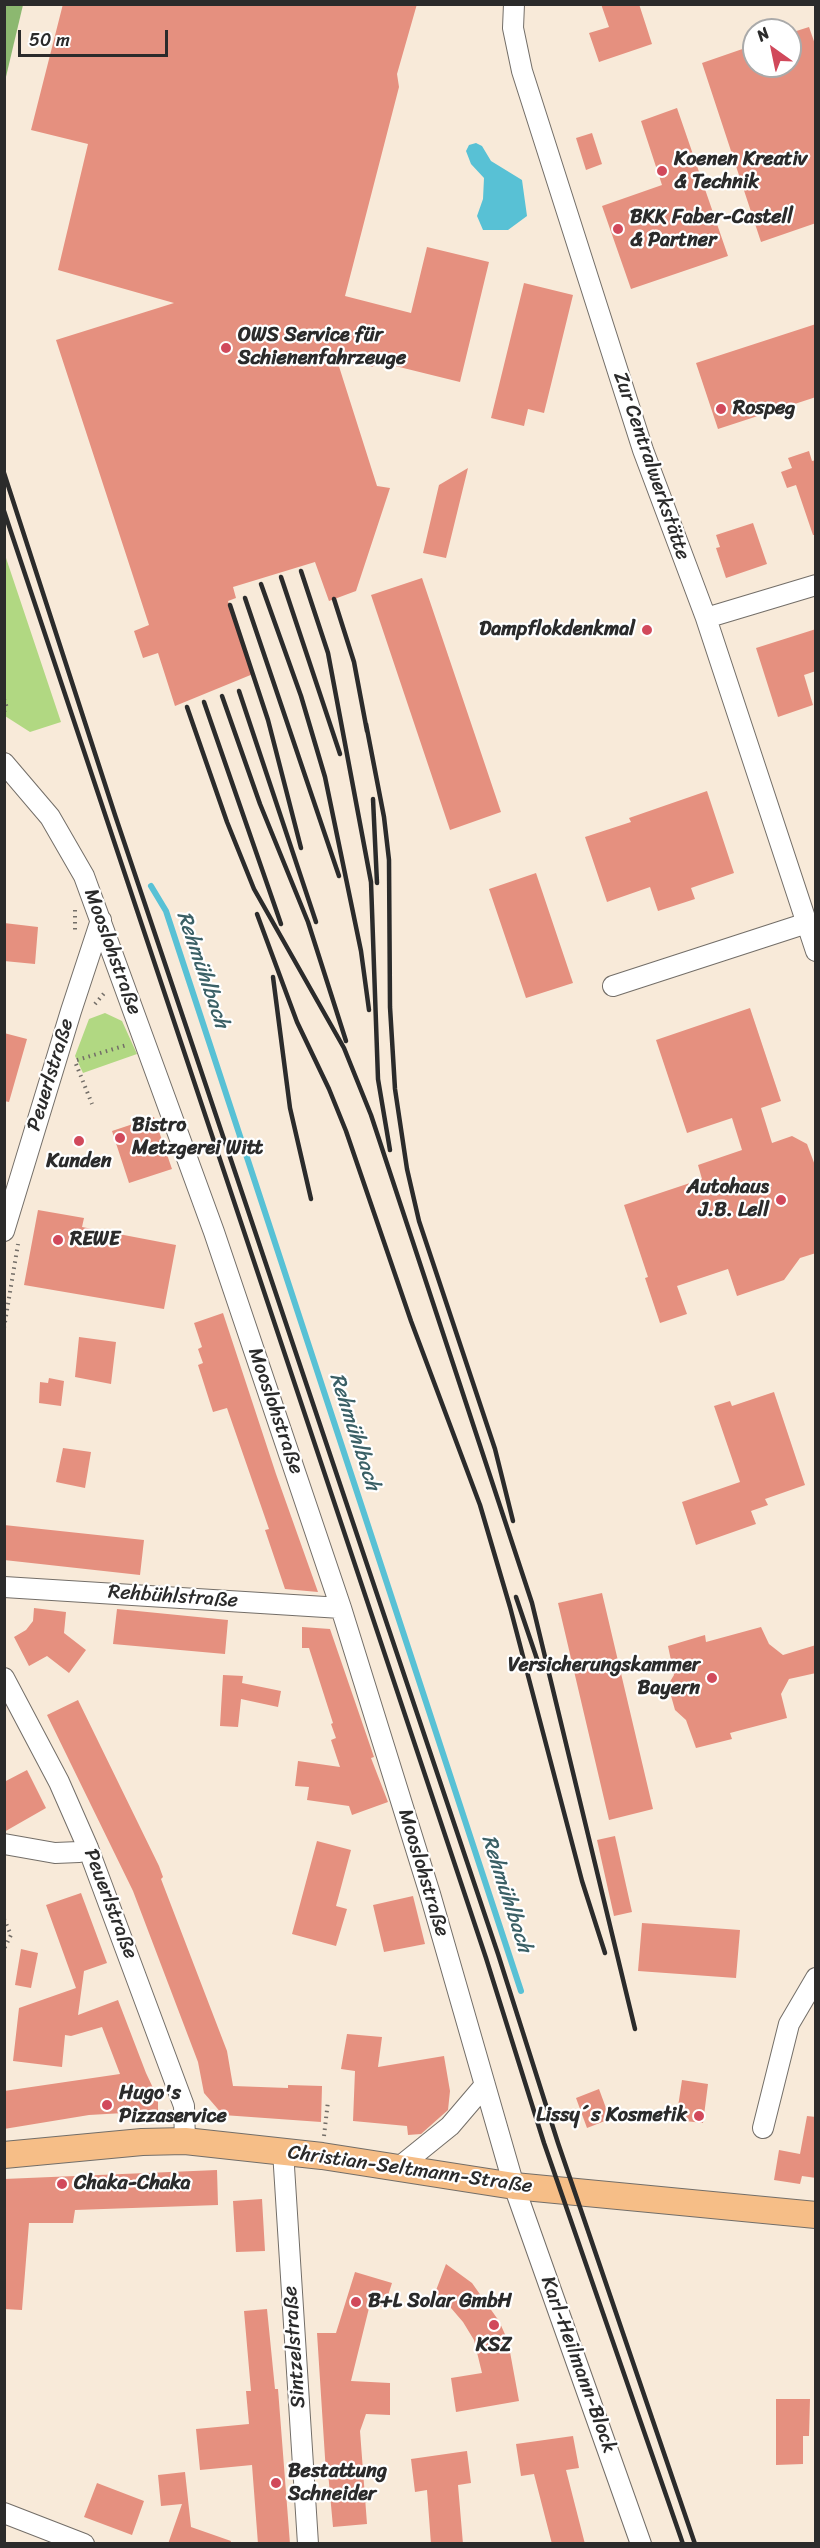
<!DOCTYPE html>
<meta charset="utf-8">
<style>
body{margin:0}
#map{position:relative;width:820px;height:2548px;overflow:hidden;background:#f8ead9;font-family:Sriracha,sans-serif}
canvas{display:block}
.frame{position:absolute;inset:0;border:6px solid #2b2b2b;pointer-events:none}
.north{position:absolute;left:742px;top:18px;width:60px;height:60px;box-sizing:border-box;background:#fff;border:2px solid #aaa;border-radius:50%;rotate:327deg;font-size:16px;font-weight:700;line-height:24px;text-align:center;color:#2b2b2b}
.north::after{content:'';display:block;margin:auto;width:21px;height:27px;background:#d1495b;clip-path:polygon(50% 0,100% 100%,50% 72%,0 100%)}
.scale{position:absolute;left:18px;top:30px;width:150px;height:27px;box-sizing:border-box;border:3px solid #2b2b2b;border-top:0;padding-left:8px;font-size:18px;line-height:21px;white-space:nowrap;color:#2b2b2b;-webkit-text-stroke:4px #fff;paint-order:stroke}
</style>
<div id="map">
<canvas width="820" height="2548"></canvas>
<div class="frame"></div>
<div class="north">N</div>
<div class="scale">50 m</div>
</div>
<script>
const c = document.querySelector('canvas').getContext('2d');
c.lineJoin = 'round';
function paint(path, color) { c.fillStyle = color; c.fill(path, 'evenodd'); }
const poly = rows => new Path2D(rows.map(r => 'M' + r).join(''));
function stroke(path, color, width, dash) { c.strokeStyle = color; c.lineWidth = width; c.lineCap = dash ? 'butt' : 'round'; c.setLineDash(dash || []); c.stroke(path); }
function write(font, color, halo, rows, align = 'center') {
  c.font = font + ' Sriracha,sans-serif'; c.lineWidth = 4.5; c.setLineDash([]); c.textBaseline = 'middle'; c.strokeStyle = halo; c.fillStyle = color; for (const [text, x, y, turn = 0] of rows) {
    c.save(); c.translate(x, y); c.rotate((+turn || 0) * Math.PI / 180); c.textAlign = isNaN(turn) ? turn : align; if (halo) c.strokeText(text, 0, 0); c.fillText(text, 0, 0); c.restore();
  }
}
const green = poly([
 [4,552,61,722,30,732,5,716],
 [105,1013,122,1021,137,1054,83,1073,75,1056,89,1019]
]);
const forest = poly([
 [5,4,23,5,5,81,4,5]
]);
const water = poly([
 [476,143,482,146,491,161,522,180,527,216,508,230,483,230,477,216,483,199,484,178,471,164,466,151,469,145]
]);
const stream = poly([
 [151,886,166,911,521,1991]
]);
const building = poly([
 [63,4,417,4,397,74,399,87,345,296,411,313,427,247,489,262,460,382,379,362,372,367,336,357,377,486,390,488,356,591,329,601,315,562,233,587,236,598,228,601,253,674,175,706,158,653,143,658,134,631,149,625,56,340,174,303,58,270,88,144,31,130],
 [601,4,639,4,652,44,599,62,589,33,609,27],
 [809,27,816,47,816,223,761,242,702,63,754,45,754,66,790,66,790,33],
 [677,108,728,256,631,289,602,206,662,185,641,121],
 [592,133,602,164,586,170,576,138],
 [524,283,573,295,544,413,528,409,524,426,491,418],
 [816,324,816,397,718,429,696,363],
 [809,451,812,461,816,460,816,535,813,535,796,485,787,488,781,472,792,468,788,458],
 [468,468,446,558,423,553,439,485],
 [753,523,767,564,726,578,716,548,720,547,716,535],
 [422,578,501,812,450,830,371,595],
 [816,629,816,671,804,675,813,705,778,717,756,648],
 [707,791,734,873,691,888,695,899,658,911,650,887,607,902,585,837,631,822,629,818],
 [536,873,573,983,526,998,489,889],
 [4,923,38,927,35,964,4,961],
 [750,1008,781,1101,761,1108,772,1143,792,1136,807,1144,816,1168,816,1253,800,1258,784,1280,737,1296,728,1269,677,1286,687,1314,660,1323,645,1278,648,1277,624,1205,702,1179,698,1165,742,1150,732,1118,687,1133,656,1040],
 [4,1033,27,1039,9,1102,4,1101],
 [154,1117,172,1169,129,1183,112,1131],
 [38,1210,84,1218,82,1227,176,1245,164,1309,24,1285],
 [223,1313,276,1474,318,1592,285,1589,265,1530,269,1529,227,1408,213,1412,198,1365,203,1363,198,1349,202,1347,194,1323],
 [79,1337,116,1342,111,1384,75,1377],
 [49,1378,64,1381,61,1406,39,1403,40,1382,48,1383],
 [774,1392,805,1485,765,1499,768,1505,751,1511,756,1524,696,1545,682,1502,740,1482,714,1406,730,1401,732,1406],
 [63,1448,91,1452,85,1488,56,1482],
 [4,1525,144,1540,140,1575,4,1560],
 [602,1593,653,1809,609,1820,558,1603],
 [34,1608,66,1612,64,1633,86,1650,69,1673,47,1656,29,1666,14,1637,26,1630,33,1621],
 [117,1609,228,1620,225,1654,113,1644],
 [302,1627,330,1629,374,1757,371,1758,388,1802,352,1815,349,1806,307,1800,309,1787,295,1786,298,1761,340,1767,331,1740,336,1738,331,1724,333,1723,309,1648,302,1648],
 [761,1627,769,1644,783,1655,816,1645,816,1673,789,1679,781,1694,787,1718,730,1733,732,1739,696,1748,686,1720,675,1710,668,1685,674,1675,668,1646,705,1635,706,1642],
 [223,1675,243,1676,242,1683,281,1691,278,1707,241,1699,238,1727,220,1726],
 [78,1700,159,1866,163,1877,161,1879,227,2051,233,2086,288,2088,288,2085,322,2086,321,2122,223,2115,204,2093,198,2062,133,1891,47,1715],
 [27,1770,46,1808,4,1832,4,1782],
 [615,1836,632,1912,614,1916,597,1840],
 [317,1841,351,1850,336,1906,347,1909,336,1946,292,1934],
 [81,1893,107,1963,84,1971,78,2015,118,2000,146,2073,154,2090,158,2092,158,2111,89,2115,4,2129,4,2091,120,2074,102,2027,71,2036,65,2035,62,2067,13,2061,19,2008,76,1988,46,1905],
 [413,1896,425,1944,384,1952,373,1905],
 [642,1923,740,1930,736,1978,638,1971],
 [21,1949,38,1953,31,1988,15,1985],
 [347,2034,382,2037,378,2067,444,2056,450,2091,448,2110,421,2134,408,2135,407,2126,353,2121,355,2071,341,2069],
 [682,2080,708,2084,703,2123,676,2120],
 [599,2089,610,2119,587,2128,576,2098],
 [807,2116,816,2117,816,2178,802,2176,800,2184,774,2180,779,2150,800,2154],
 [217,2170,218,2205,75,2210,73,2223,29,2223,22,2310,4,2309,4,2179],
 [262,2199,265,2251,236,2252,233,2201],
 [446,2264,472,2283,499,2321,508,2341,519,2401,456,2412,451,2378,482,2373,474,2340,463,2322,445,2301,435,2293],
 [355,2272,392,2283,384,2308,370,2304,351,2381,390,2383,390,2415,366,2414,360,2431,367,2524,333,2527,328,2472,326,2473,317,2333,336,2333],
 [267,2309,275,2389,278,2389,290,2544,258,2544,252,2465,200,2470,196,2429,249,2424,246,2391,251,2391,244,2311],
 [776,2399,810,2399,809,2436,803,2436,803,2464,776,2465],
 [573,2436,579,2468,566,2470,585,2544,552,2544,534,2474,521,2476,516,2444],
 [467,2451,471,2483,458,2485,463,2544,431,2544,427,2490,415,2492,411,2459],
 [185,2472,191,2527,231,2541,230,2544,168,2544,182,2504,161,2506,158,2475],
 [97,2483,144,2501,132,2535,84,2517]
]);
const path = poly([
 [4,699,7,708,4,711],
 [75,910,75,932],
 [95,1004,106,991],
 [77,1060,127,1045],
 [76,1064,92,1104],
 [4,1328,18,1244],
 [4,1919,11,1935,4,1949],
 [324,2136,328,2101]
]);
const minor = poly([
 [514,4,513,28,522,71,643,450,706,618,816,951],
 [706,618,816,585],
 [4,763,50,817,84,876,214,1232,341,1608,430,1894,514,2186,641,2544],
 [613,986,807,923],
 [4,1231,71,1011,101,920],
 [4,1587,341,1608],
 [4,1678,59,1782,88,1848,184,2106,185,2141],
 [4,1844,55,1853,79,1852,88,1848],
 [763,2128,789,2024,816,1978],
 [283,2151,308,2544],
 [398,2168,450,2126,485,2085],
 [4,2513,84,2544]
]);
const major = poly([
 [4,2155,142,2142,185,2141,322,2156,514,2186,816,2215]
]);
const rail = poly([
 [4,473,115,815,498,1954,558,2143,695,2544],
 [4,511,486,1958,544,2143,683,2544],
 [301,571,328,653,371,882,378,1079,390,1150],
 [281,577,340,754],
 [261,584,301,696,325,777,361,951,369,1010],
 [245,598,339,876],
 [334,599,354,662,367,731],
 [230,605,268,720,301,848],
 [239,691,316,922],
 [222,696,260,804,308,922,346,1041],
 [204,702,281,924],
 [187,707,227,822,254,889,344,1048,371,1115,532,1603,635,2029],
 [366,724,384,817,389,860,390,1007,395,1089,407,1169,419,1221,495,1449,513,1521],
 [373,799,377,883],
 [257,914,297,1022,329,1089,346,1131,411,1321,480,1505,510,1607,582,1881,605,1953],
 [273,977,290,1108,311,1199],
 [516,1597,540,1668]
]);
const markers = [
 [662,171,6,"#d1495b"],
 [618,229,6,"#d1495b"],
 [226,348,6,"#d1495b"],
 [721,409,6,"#d1495b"],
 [647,630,6,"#d1495b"],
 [120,1138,6,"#d1495b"],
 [79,1141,6,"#d1495b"],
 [781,1200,6,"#d1495b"],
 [58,1240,6,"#d1495b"],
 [712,1678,6,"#d1495b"],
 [107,2105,6,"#d1495b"],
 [699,2116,6,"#d1495b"],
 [62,2184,6,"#d1495b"],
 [356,2302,6,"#d1495b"],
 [494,2325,6,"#d1495b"],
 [276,2483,6,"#d1495b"]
];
const poiNames = [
 ["Koenen Kreativ",674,160],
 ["& Technik",674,183],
 ["BKK Faber-Castell",630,218],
 ["& Partner",630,241],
 ["OWS Service für",238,336],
 ["Schienenfahrzeuge",238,359],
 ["Rospeg",733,409],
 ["Dampflokdenkmal",635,630,"right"],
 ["Bistro",132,1126],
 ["Metzgerei Witt",132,1149],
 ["Kunden",79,1162,"center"],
 ["Autohaus",769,1188,"right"],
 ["J.B. Lell",769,1211,"right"],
 ["REWE",70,1240],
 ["Versicherungskammer",700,1666,"right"],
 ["Bayern",700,1689,"right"],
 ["Hugo's",119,2094],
 ["Pizzaservice",119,2117],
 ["Lissy´s Kosmetik",687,2116,"right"],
 ["Chaka-Chaka",74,2184],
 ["B+L Solar GmbH",368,2302],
 ["KSZ",494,2346,"center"],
 ["Bestattung",288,2472],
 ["Schneider",288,2495]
];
const streetNames = [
 ["Zur Centralwerkstätte",651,466,71],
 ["Mooslohstraße",112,952,70],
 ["Peuerlstraße",51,1075,-73],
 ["Mooslohstraße",275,1411,71],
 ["Rehbühlstraße",173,1597,4],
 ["Mooslohstraße",423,1873,73],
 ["Peuerlstraße",110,1904,69],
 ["Christian-Seltmann-Straße",410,2170,8],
 ["Sintzelstraße",295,2347,-94],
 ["Karl-Heilmann-Block",578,2365,70]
];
const waterNames = [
 ["Rehmühlbach",202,970,71],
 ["Rehmühlbach",354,1432,72],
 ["Rehmühlbach",506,1894,72]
];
paint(green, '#b1d882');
paint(forest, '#8cb870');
paint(water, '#58c1d5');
stroke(stream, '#58c1d5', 6);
paint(building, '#e5907f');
stroke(minor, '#736e68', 22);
stroke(major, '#736e68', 28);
stroke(path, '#736e68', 4, [1.5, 4.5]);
stroke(minor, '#fff', 20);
stroke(major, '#f6be87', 26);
stroke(rail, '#2b2b2b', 4.5);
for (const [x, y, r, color] of markers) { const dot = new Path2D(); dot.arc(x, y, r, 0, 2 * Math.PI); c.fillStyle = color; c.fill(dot); stroke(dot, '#fff', 2); }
write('bold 20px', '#2b2b2b', '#fff', poiNames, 'left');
write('20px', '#2b2b2b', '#fff', streetNames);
write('italic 21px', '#3b6066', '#fff', waterNames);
</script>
